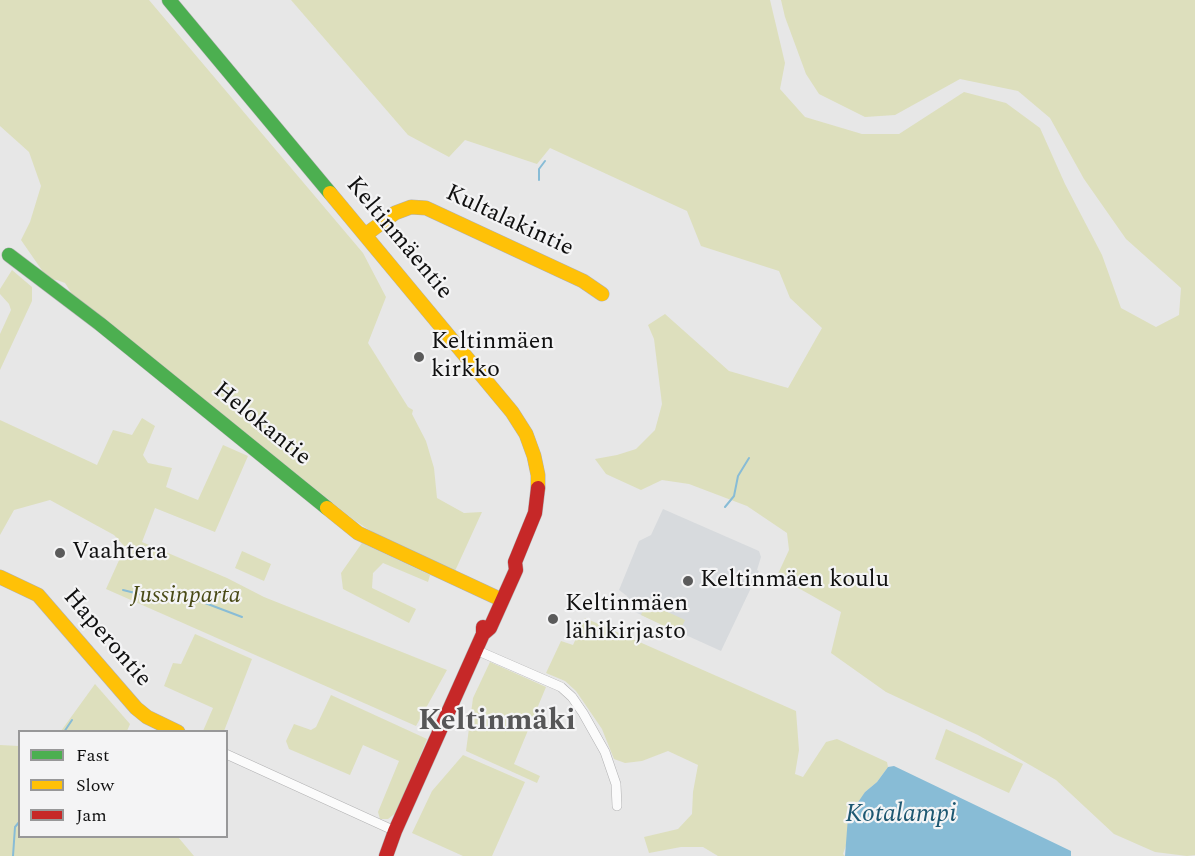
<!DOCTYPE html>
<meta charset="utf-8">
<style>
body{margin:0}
#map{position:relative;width:1195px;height:856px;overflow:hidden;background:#e7e7e7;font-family:Spectral,serif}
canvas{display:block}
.legend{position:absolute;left:18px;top:730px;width:210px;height:108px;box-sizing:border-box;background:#f4f4f5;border:2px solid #989899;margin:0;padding:8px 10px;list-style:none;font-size:18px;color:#0f0f0f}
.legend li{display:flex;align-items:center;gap:12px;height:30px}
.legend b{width:30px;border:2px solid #989899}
</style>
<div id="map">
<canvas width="1195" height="856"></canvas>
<ul class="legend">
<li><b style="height:8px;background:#4caf50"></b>Fast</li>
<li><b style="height:8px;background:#ffc107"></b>Slow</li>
<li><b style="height:8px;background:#c62828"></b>Jam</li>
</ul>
</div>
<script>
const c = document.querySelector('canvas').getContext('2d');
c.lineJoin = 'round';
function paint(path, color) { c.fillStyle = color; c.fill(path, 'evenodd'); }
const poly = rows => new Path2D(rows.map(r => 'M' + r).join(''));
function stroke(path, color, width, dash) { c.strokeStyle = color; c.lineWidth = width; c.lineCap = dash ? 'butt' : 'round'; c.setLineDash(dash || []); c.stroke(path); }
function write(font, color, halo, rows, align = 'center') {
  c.font = font + ' Spectral,serif'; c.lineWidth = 4.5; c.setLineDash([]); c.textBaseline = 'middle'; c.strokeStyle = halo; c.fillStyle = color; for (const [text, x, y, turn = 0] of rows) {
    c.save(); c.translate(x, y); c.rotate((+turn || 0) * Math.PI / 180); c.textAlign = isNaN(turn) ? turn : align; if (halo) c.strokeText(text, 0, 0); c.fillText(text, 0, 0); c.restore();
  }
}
const built = poly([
 [663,509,759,551,761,557,757,570,759,571,721,651,626,608,629,602,627,596,619,590,639,541,651,535]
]);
const green = poly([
 [0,0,149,0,363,253,386,297,368,343,408,407,413,410,412,414,426,441,434,468,437,498,464,513,482,512,455,571,383,539,354,520,72,294,65,283,57,280,48,279,21,240,30,222,41,186,29,152,0,126],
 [291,0,770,0,785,63,780,89,805,117,862,134,899,134,964,92,1006,103,1040,128,1065,184,1102,255,1121,308,1156,327,1179,315,1181,288,1126,239,1084,179,1050,118,1018,91,960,79,895,115,865,117,819,94,806,74,785,17,781,0,1195,0,1195,855,1187,856,1155,852,1114,834,1056,780,978,735,886,692,831,653,841,612,777,576,789,550,787,533,747,506,689,484,662,480,641,490,606,474,595,459,617,455,636,449,655,430,662,404,654,339,648,325,665,314,729,371,788,388,822,328,790,298,779,271,701,246,687,211,550,148,537,164,465,140,449,157,408,135],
 [12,270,32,287,32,301,0,370,0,334,11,310,9,304,0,294,0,289],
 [142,418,155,426,143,455,148,463,172,468,166,487,198,500,223,445,248,456,215,532,155,508,142,542,227,578,264,597,447,670,416,726,106,589,125,547,114,535,50,500,14,510,0,535,0,420,97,465,113,430,132,435],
 [362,543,430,575,428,582,383,563,373,573,372,588,416,609,409,623,343,589,341,573],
 [242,551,271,564,264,581,235,568],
 [646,602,685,620,679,633,641,615],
 [585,618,796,711,799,750,795,774,803,777,826,742,837,739,887,762,888,767,877,782,865,792,843,854,845,856,718,856,703,847,681,847,649,853,644,837,678,829,692,814,693,792,698,765,668,751,642,761,625,763,614,759,602,729,576,691,565,681,546,673,561,641,573,645],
 [195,634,252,659,224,731,203,731,213,708,164,686,173,663,181,664],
 [490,662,546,687,514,764,540,776,537,783,466,751,473,698],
 [95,684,130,724,127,731,61,731],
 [331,695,427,739,397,812,388,819,380,819,378,812,399,761,363,745,350,775,289,749,286,741,294,724,311,730,316,727],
 [946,729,1023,764,1009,793,935,759],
 [0,745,19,746,20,836,178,837,194,856,0,856],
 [463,755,525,782,492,856,463,856,412,833,432,791]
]);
const water = poly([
 [894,766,1071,851,1071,856,845,856,848,817,865,792,877,782,888,767]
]);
const stream = poly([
 [539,180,539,169,545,161],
 [725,507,734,496,738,476,749,458],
 [123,590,155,598,184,595,242,617],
 [64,732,72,720],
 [13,856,15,827,20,821]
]);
const street = poly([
 [476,650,561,687,572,697,583,713,605,752,616,784,617,806],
 [226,754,395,831]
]);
const fast = poly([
 [169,0,330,193],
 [9,255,100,324,327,508]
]);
const slow = poly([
 [330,193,512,412,526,434,534,456,538,475,538,488],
 [365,235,395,213,411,207,426,208,583,281,602,294],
 [327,508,358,533,502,600],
 [0,577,38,595,136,708,147,717,178,732]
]);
const jam = poly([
 [483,634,490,628,516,570,515,562,535,513,538,488],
 [386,856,395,831,483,634,483,627]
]);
const markers = [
 [419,357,6,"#5b5b5b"],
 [60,553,6,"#5b5b5b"],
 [688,581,6,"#5b5b5b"],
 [553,619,6,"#5b5b5b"]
];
const streetNames = [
 ["Kultalakintie",509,222,25],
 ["Keltinmäentie",398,239,50],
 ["Helokantie",261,425,39],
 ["Haperontie",106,639,49]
];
const poiNames = [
 ["Keltinmäen",431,343],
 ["kirkko",431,371],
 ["Vaahtera",72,553],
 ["Keltinmäen koulu",700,581],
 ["Keltinmäen",565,605],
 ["lähikirjasto",565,633]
];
const parkNames = [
 ["Jussinparta",186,597]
];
const waterNames = [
 ["Kotalampi",901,816]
];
const districtNames = [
 ["Keltinmäki",497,723]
];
paint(built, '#d7dadd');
paint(green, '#dddfbd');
paint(water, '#88bcd6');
stroke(stream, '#88bcd6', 2);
stroke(street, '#b1b1b2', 10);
stroke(fast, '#b1b1b2', 15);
stroke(slow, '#b1b1b2', 15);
stroke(jam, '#b1b1b2', 15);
stroke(street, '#fbfbfb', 9);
stroke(fast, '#4caf50', 14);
stroke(slow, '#ffc107', 14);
stroke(jam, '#c62828', 14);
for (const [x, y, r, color] of markers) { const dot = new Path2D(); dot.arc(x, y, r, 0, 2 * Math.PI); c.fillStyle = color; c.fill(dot); stroke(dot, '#f4f4f5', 2); }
write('24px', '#0f0f0f', '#f4f4f5', streetNames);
write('24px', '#0f0f0f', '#f4f4f5', poiNames, 'left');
write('italic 24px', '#494a16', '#f4f4f5', parkNames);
write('italic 26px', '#1e5872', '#f4f4f5', waterNames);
write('bold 30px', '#565657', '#f4f4f5', districtNames);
</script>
